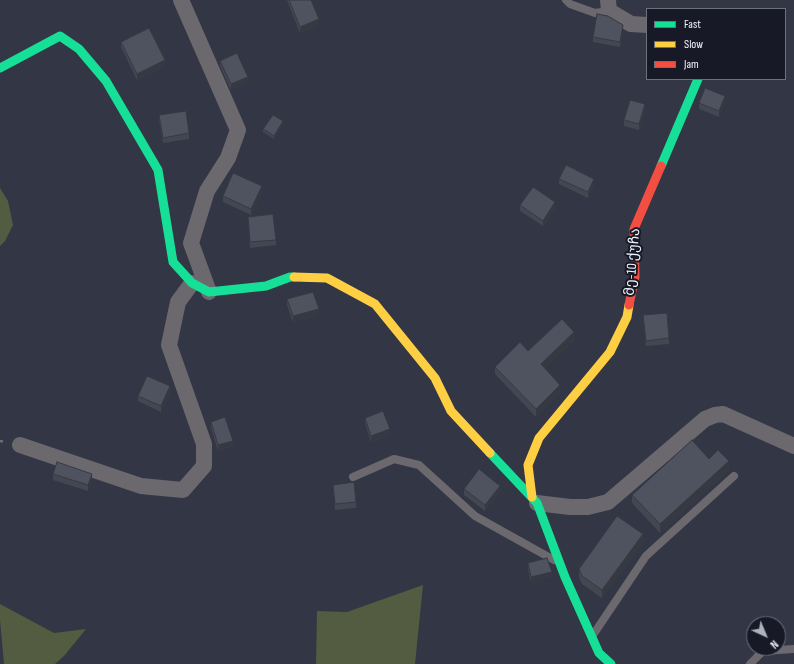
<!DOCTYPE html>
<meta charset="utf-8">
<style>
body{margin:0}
#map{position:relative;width:794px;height:664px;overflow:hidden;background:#333644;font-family:"Sofia Sans Condensed",sans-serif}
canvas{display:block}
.legend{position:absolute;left:646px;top:8px;width:140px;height:72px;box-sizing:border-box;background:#171a26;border:1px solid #6e717c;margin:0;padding:5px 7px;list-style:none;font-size:12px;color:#f1f4fe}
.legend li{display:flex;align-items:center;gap:8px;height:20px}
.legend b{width:20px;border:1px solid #6e717c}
.north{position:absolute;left:746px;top:616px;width:40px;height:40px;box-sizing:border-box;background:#171a26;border:1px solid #6e717c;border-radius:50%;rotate:136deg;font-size:11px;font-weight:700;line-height:16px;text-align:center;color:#f1f4fe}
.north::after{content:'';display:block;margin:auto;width:14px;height:18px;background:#aeb2bd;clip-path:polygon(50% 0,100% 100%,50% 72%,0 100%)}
</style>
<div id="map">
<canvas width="794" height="664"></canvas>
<ul class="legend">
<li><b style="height:5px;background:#16e098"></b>Fast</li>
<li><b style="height:5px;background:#ffcf43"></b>Slow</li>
<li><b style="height:5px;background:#f24e42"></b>Jam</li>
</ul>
<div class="north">N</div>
</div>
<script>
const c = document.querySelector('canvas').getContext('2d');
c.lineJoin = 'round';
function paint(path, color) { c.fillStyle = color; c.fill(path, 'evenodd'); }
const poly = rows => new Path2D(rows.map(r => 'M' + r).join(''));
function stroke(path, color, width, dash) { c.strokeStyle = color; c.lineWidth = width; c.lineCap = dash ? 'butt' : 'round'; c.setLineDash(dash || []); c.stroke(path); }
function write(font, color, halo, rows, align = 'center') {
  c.font = font + ' "Sofia Sans Condensed","Noto Sans Georgian",sans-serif'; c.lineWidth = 4; c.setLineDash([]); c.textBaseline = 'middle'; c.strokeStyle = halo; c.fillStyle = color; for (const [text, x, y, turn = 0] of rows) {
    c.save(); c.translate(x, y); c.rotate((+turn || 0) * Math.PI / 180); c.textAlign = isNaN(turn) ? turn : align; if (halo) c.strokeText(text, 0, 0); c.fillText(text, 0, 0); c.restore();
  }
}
const green = poly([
 [0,188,8,201,13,225,5,241,0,246],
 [423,585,415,664,316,664,317,611,347,612],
 [0,604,54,633,86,629,64,656,55,664,4,664,0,620]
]);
const path = poly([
 [0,441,6,442]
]);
const lane = poly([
 [566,0,570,4,595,13,609,11],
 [353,477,394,459,419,465,475,516,554,560],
 [593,635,646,556,734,476],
 [750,664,763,651,794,649]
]);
const street = poly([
 [181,0,238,130,228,158,207,191,191,243,209,292],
 [608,0,609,11,631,24,647,25],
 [20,445,141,486,183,490,204,466,204,444,169,345,178,302,192,283],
 [537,503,570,507,588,507,608,502,705,419,715,415,723,414,794,446]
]);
const fast = poly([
 [0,68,60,36,79,49,106,81,158,170,173,262,192,283,209,292,266,286,290,277,294,277],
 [661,166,698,79],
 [490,453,537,503,565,577,599,653,611,664]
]);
const slow = poly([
 [294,277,327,278,375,304,435,378,451,411,490,453],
 [532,497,528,465,539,438,610,352,627,317,629,305]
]);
const jam = poly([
 [629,305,635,277,634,229,661,166]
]);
const wall = poly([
 [287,0,311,0,319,25,300,33],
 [623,30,620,47,593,42,593,37],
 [121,42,165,66,137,80,121,47],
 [220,61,248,82,231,90,220,66],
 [725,101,719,117,699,109,699,103],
 [645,110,639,130,624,126,624,120],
 [159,115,189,133,189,139,163,143,159,120],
 [283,124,274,139,263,132,263,129],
 [559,179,594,185,588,198,559,184],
 [262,192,251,215,223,202,223,196],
 [520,205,555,208,543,226,520,211],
 [248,217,276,240,276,245,250,248],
 [287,299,319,315,293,322,287,305],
 [643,315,669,338,669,344,646,346],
 [574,340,545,368,560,392,536,417,495,374,495,367,528,351],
 [170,392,161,412,138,401,138,396],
 [365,418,390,435,371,442,365,423],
 [211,422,233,446,218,451,211,428],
 [709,459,729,470,660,533,632,503,632,495],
 [53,474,92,479,88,491,53,480],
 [333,485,356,502,356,508,335,510],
 [464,489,500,491,485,511,464,495],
 [643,542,602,598,582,584,579,577,579,569],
 [528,563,552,577,531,583,528,569]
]);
const shadedWall = poly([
 [319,19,319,25,300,33,300,27],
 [623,25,623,30,620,47,620,42],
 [165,60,165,66,137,80,137,74],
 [248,77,248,82,231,90,231,84],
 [725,96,725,101,719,117,719,111],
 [645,104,645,110,639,130,639,124],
 [283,121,283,124,274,139,274,136],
 [594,179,594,185,588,198,588,192],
 [262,186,262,192,251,215,251,209],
 [555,202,555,208,543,226,543,221],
 [319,309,319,315,293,322,293,316],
 [574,332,574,340,541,372,541,364],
 [560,385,560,392,536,417,536,409],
 [170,386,170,392,161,412,161,406],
 [390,429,390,435,371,442,371,436],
 [233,441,233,446,218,451,218,445],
 [729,461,729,470,660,533,660,524],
 [92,474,92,479,88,491,88,485],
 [500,486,500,491,485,511,485,505],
 [643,534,643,542,602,598,602,590],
 [552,572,552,577,531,583,531,577]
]);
const building = poly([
 [289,0,311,0,319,19,300,27,289,0],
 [597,14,608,16,623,25,620,42,593,37,597,14],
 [149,28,165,60,137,74,121,42,149,28],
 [237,53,248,77,231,84,220,61,237,53],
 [705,88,725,96,719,111,699,103,705,88],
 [630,100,645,104,639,124,624,120,630,100],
 [186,111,189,133,163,138,159,115,186,111],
 [273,115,283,121,274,136,263,129,273,115],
 [566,165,594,179,588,192,559,179,566,165],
 [233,173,262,186,251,209,223,196,233,173],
 [533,187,555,202,543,221,520,205,533,187],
 [273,214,276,240,250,242,248,217,273,214],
 [313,292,319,309,293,316,287,299,313,292],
 [667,313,669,338,646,341,643,315,667,313],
 [562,319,574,332,541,364,560,385,536,409,495,367,520,342,528,351,562,319],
 [147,376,170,386,161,406,138,396,147,376],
 [383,411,390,429,371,436,365,418,383,411],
 [225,417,233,441,218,445,211,422,225,417],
 [692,440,709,459,718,450,729,461,660,524,632,495,692,440],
 [57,462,92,474,88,485,53,474,57,462],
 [479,469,500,486,485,505,464,489,479,469],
 [354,482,356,502,335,504,333,485,354,482],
 [617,516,643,534,602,590,582,576,579,569,617,516],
 [547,558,552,572,531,577,528,563,547,558]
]);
const streetNames = [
 ["მე-10 ქუჩა",633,262,-85]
];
paint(green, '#535b41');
stroke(path, '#6f6e75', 2.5, [3, 3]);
stroke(lane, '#6b686e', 8);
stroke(street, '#6b686e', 16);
stroke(fast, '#16e098', 9);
stroke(slow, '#ffcf43', 9);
stroke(jam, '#f24e42', 9);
paint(wall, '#444752');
paint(shadedWall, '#373942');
paint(building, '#4f525f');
stroke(building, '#373942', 1);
write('14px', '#f1f4fe', '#171a26', streetNames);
</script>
